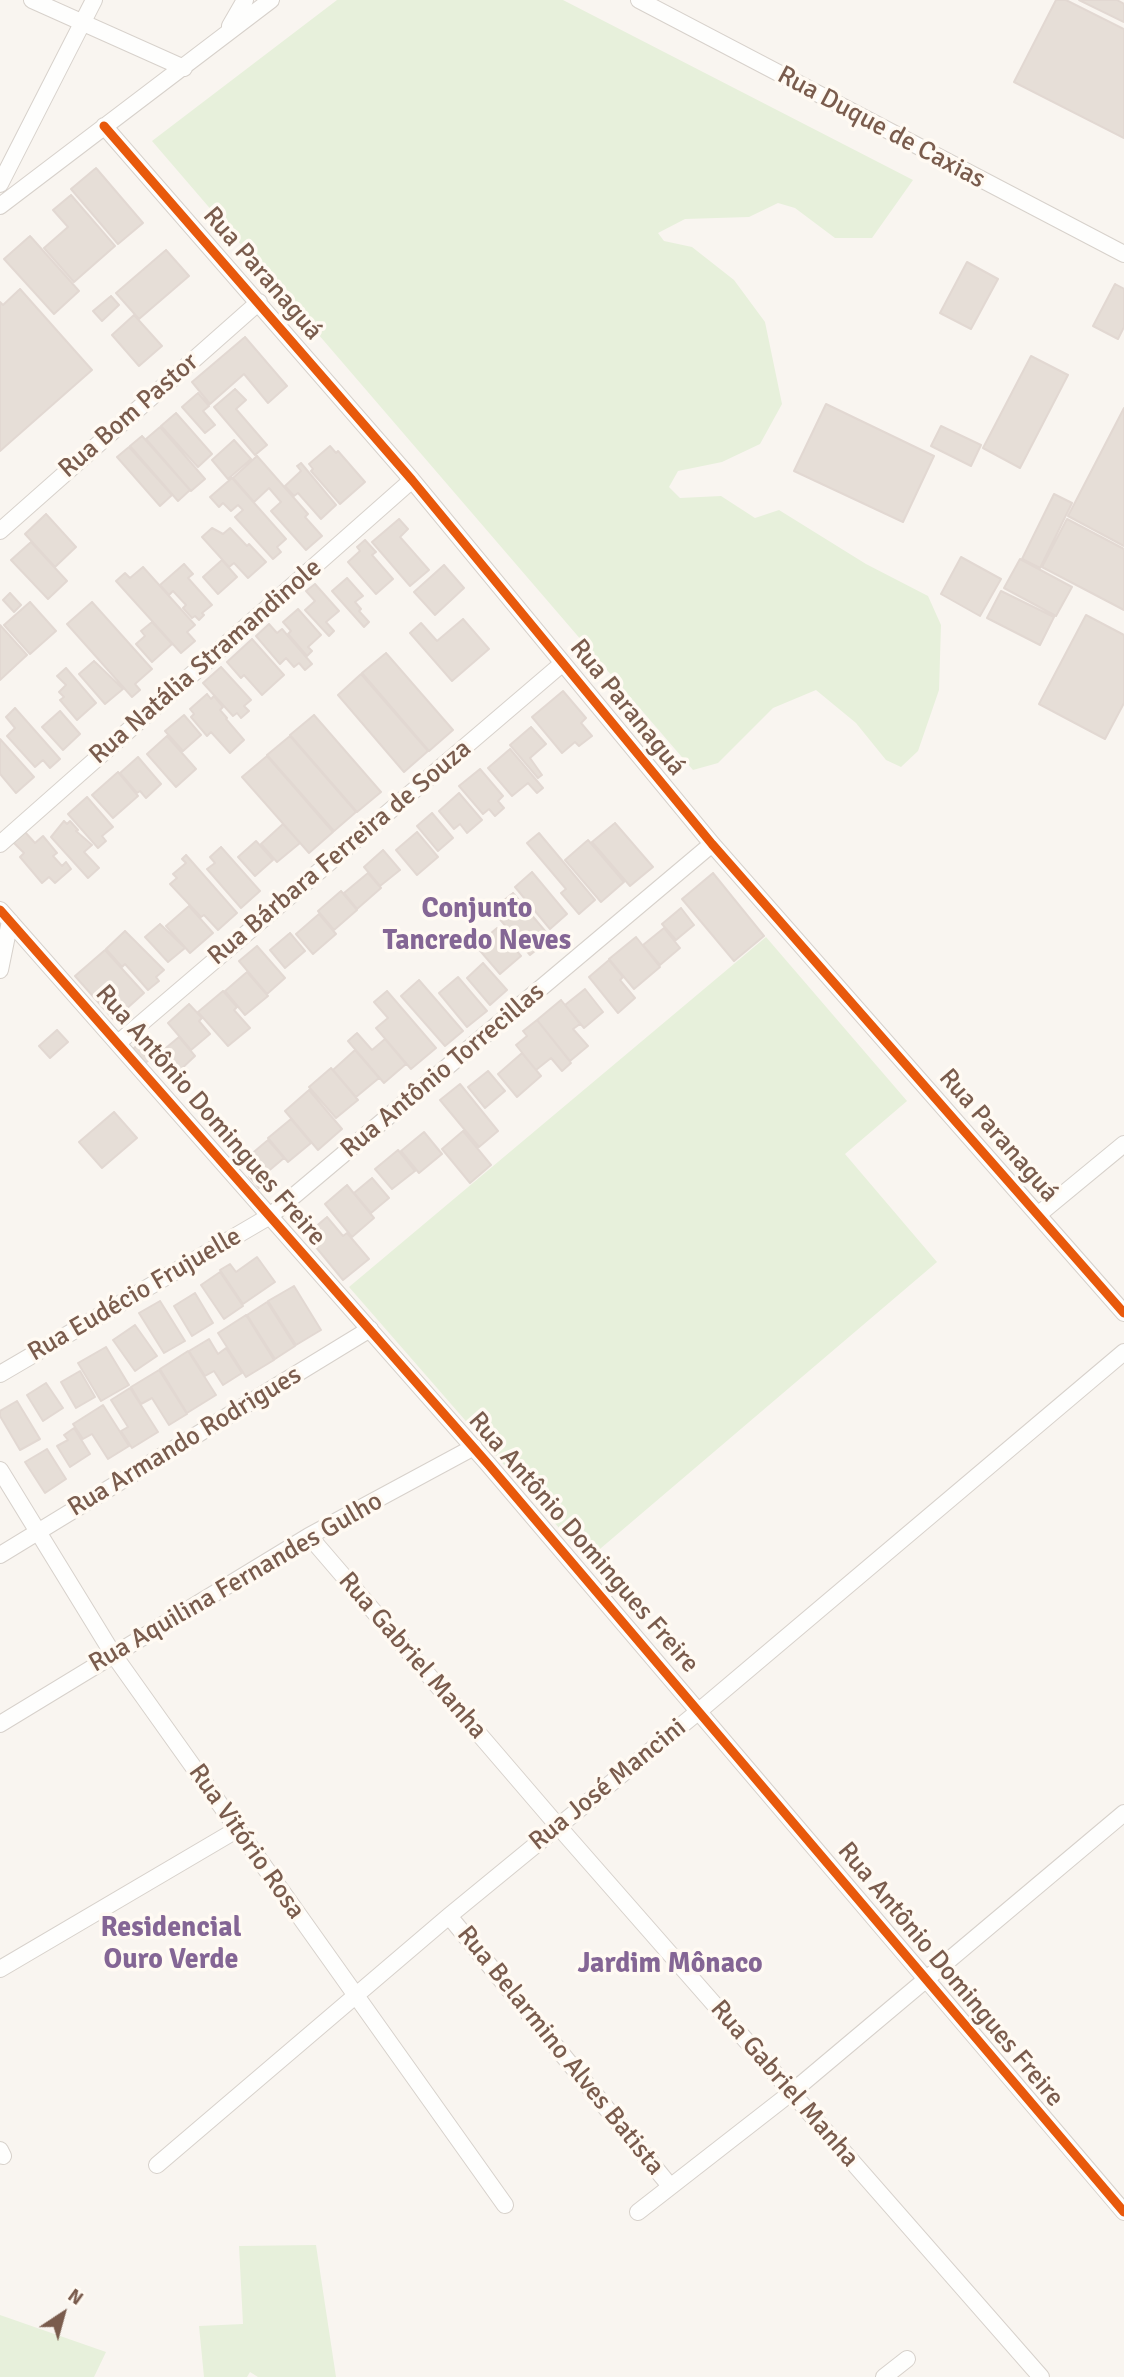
<!DOCTYPE html>
<meta charset="utf-8">
<style>
body{margin:0}
#map{position:relative;width:1124px;height:2377px;overflow:hidden;background:#f9f5f0;font-family:Signika,sans-serif}
canvas{display:block}
.north{position:absolute;left:28px;top:2279px;width:70px;height:70px;-webkit-text-stroke:5px #fffaf3;paint-order:stroke;rotate:36deg;font-size:19px;font-weight:700;line-height:28px;text-align:center;color:#7a5c4d}
.north::after{content:'';display:block;margin:auto;width:24px;height:32px;background:#7a5c4d;clip-path:polygon(50% 0,100% 100%,50% 72%,0 100%)}
</style>
<div id="map">
<canvas width="1124" height="2377"></canvas>
<div class="north">N</div>
</div>
<script>
const c = document.querySelector('canvas').getContext('2d');
c.lineJoin = 'round';
function paint(path, color) { c.fillStyle = color; c.fill(path, 'evenodd'); }
const poly = rows => new Path2D(rows.map(r => 'M' + r).join(''));
function stroke(path, color, width, dash) { c.strokeStyle = color; c.lineWidth = width; c.lineCap = dash ? 'butt' : 'round'; c.setLineDash(dash || []); c.stroke(path); }
function write(font, color, halo, rows, align = 'center') {
  c.font = font + ' Signika,sans-serif'; c.lineWidth = 7; c.setLineDash([]); c.textBaseline = 'middle'; c.strokeStyle = halo; c.fillStyle = color; for (const [text, x, y, turn = 0] of rows) {
    c.save(); c.translate(x, y); c.rotate((+turn || 0) * Math.PI / 180); c.textAlign = isNaN(turn) ? turn : align; if (halo) c.strokeText(text, 0, 0); c.fillText(text, 0, 0); c.restore();
  }
}
const green = poly([
 [337,0,563,0,913,180,872,238,835,238,795,208,778,203,749,217,685,219,658,233,664,241,692,247,734,280,765,322,782,404,760,444,722,462,678,471,669,487,680,498,721,496,755,518,779,510,866,564,928,596,941,625,939,690,918,751,901,767,886,760,856,723,816,690,773,708,718,763,693,770,152,141],
 [766,937,907,1101,845,1154,937,1262,587,1560,349,1287],
 [316,2245,336,2377,258,2377,250,2372,247,2377,204,2377,199,2326,243,2324,239,2246],
 [0,2315,106,2352,94,2377,0,2377]
]);
const building = poly([
 [1056,0,1066,0,1124,29,1124,138,1014,82,1056,0],
 [1079,0,1117,0,1124,4,1124,22,1079,0],
 [96,168,143,223,118,244,71,189,96,168],
 [71,195,115,246,74,282,44,248,68,227,53,210,71,195],
 [30,236,79,291,54,314,4,259,30,236],
 [166,250,189,276,139,319,116,293,166,250],
 [967,262,998,279,971,329,940,313,967,262],
 [1115,284,1124,289,1124,327,1118,339,1093,326,1115,284],
 [20,289,92,370,0,451,0,302,3,305,20,289],
 [111,296,119,305,102,321,93,311,111,296],
 [134,315,162,346,139,366,112,335,134,315],
 [245,337,287,386,268,403,244,374,210,404,192,382,245,337],
 [1031,356,1068,375,1020,468,983,448,1031,356],
 [235,389,246,400,236,409,267,445,255,455,214,407,235,389],
 [198,393,209,406,203,411,215,425,205,433,182,407,198,393],
 [826,404,934,456,903,522,794,471,826,404],
 [1124,408,1124,546,1068,516,1124,408],
 [176,413,212,454,198,467,161,426,176,413],
 [941,426,981,445,971,466,931,446,941,426],
 [160,427,205,479,191,491,146,439,160,427],
 [142,436,190,490,178,501,130,446,142,436],
 [234,440,251,459,228,479,212,460,234,440],
 [330,446,336,453,338,451,365,482,340,504,311,471,313,469,309,464,330,446],
 [129,447,172,495,160,506,117,457,129,447],
 [257,456,308,514,305,517,322,536,306,550,271,511,281,502,269,488,254,502,233,478,257,456],
 [301,463,336,505,321,519,298,493,294,496,285,486,301,471,297,466,301,463],
 [232,478,286,539,277,547,281,552,273,559,235,517,243,510,238,505,231,511,223,503,219,507,210,497,232,478],
 [1054,494,1072,503,1040,568,1022,559,1054,494],
 [46,514,76,547,55,567,25,534,46,514],
 [399,519,408,529,400,537,429,570,410,586,372,542,399,519],
 [1067,519,1124,549,1124,610,1042,567,1067,519],
 [212,528,223,534,230,528,247,546,249,544,266,562,248,578,234,563,229,567,202,537,212,528],
 [365,540,376,552,372,555,393,579,376,594,348,562,360,551,357,547,365,540],
 [31,542,67,581,48,599,11,560,31,542],
 [961,557,1001,579,980,616,941,594,961,557],
 [1020,559,1072,587,1056,616,1004,588,1020,559],
 [222,560,237,577,218,594,203,577,222,560],
 [184,564,193,574,188,578,212,605,202,613,204,615,199,620,195,616,192,618,183,608,186,605,173,591,169,595,160,585,184,564],
 [444,565,464,588,435,615,414,592,444,565],
 [143,567,195,625,187,632,195,641,181,653,116,581,125,573,130,578,143,567],
 [347,578,363,596,355,602,361,609,359,611,369,622,364,627,332,591,347,578],
 [315,584,339,611,326,622,334,631,329,636,305,610,315,601,306,591,315,584],
 [1001,591,1054,617,1040,645,987,618,1001,591],
 [10,593,21,605,14,612,3,600,10,593],
 [30,602,56,631,30,654,4,625,30,602],
 [92,602,152,669,135,684,140,690,132,697,67,624,92,602],
 [298,609,321,635,308,647,312,651,307,656,288,634,291,631,283,622,298,609],
 [1086,615,1124,635,1124,703,1105,739,1039,704,1086,615],
 [463,619,489,649,452,681,410,633,421,623,437,641,463,619],
 [152,622,172,644,152,662,136,644,145,636,141,631,152,622],
 [269,624,277,633,282,629,312,664,305,670,299,663,294,667,286,658,280,664,256,636,269,624],
 [0,625,27,655,0,680,0,625],
 [252,639,284,675,262,695,244,675,241,678,227,662,252,639],
 [386,653,453,730,429,751,362,673,386,653],
 [94,661,123,689,105,704,79,674,94,661],
 [221,667,251,700,244,706,249,711,241,718,237,713,233,716,203,683,221,667],
 [66,668,96,703,77,720,60,700,64,697,59,692,66,685,57,676,66,668],
 [361,674,428,751,404,772,338,695,361,674],
 [563,691,586,718,581,723,592,736,579,746,575,742,562,753,532,717,563,691],
 [207,694,211,699,214,696,223,707,220,710,227,718,226,719,244,740,230,753,211,732,207,736,191,717,194,714,190,709,207,694],
 [15,708,60,759,50,768,43,760,35,767,7,736,15,728,6,717,15,708],
 [60,711,80,734,63,750,42,727,60,711],
 [184,715,201,735,183,751,165,731,184,715],
 [314,715,381,792,357,812,290,735,314,715],
 [531,727,546,744,530,758,542,775,538,778,510,745,531,727],
 [167,736,196,769,176,787,147,754,167,736],
 [290,736,356,812,334,831,267,755,290,736],
 [0,739,34,777,16,793,0,774,0,739],
 [510,749,543,788,537,793,528,783,512,796,488,768,510,749],
 [267,756,333,832,309,853,242,777,267,756],
 [138,757,161,784,146,798,140,791,137,793,120,773,138,757],
 [480,769,503,796,498,801,504,808,495,816,489,809,483,814,459,786,480,769],
 [118,772,138,796,113,818,92,795,118,772],
 [459,793,482,820,467,833,460,824,454,829,439,811,459,793],
 [87,797,113,827,102,836,106,841,98,848,68,814,87,797],
 [432,813,453,838,438,851,417,826,432,813],
 [64,821,67,824,70,821,78,830,76,831,92,845,84,852,99,868,88,878,51,837,64,821],
 [615,823,653,867,630,886,592,842,615,823],
 [283,824,300,843,277,862,261,844,283,824],
 [25,832,35,843,43,836,57,853,53,856,62,866,66,862,71,869,55,883,49,877,42,883,20,857,24,853,13,842,25,832],
 [417,832,438,857,417,875,396,850,417,832],
 [539,833,595,900,579,914,561,893,566,889,527,843,539,833],
 [588,840,624,882,601,902,565,860,588,840],
 [256,841,273,860,255,876,238,857,256,841],
 [221,847,260,891,241,908,207,869,215,863,210,857,221,847],
 [383,850,400,870,380,886,364,867,383,850],
 [186,855,237,913,218,930,204,915,201,917,170,884,177,878,173,874,186,863,182,859,186,855],
 [532,872,567,914,550,929,515,887,532,872],
 [368,873,381,888,357,909,344,893,368,873],
 [713,873,764,936,734,961,682,899,713,873],
 [341,891,357,910,334,930,318,911,341,891],
 [513,893,551,938,530,955,492,910,513,893],
 [189,906,213,933,190,953,166,926,189,906],
 [681,908,694,925,676,940,662,924,681,908],
 [319,914,336,934,313,954,296,934,319,914],
 [160,924,185,948,168,962,145,937,160,924],
 [497,928,521,956,500,974,476,946,497,928],
 [664,928,680,948,660,965,643,945,664,928],
 [125,931,164,970,156,977,159,981,148,990,125,964,122,967,106,949,125,931],
 [290,933,305,951,285,968,270,950,290,933],
 [636,937,660,967,634,989,609,959,636,937],
 [257,946,285,978,267,994,239,961,257,946],
 [105,950,144,993,114,1020,75,976,105,950],
 [609,960,623,977,620,980,635,998,618,1013,589,977,609,960],
 [483,963,507,990,490,1005,467,978,483,963],
 [247,972,268,996,245,1015,225,991,247,972],
 [458,977,487,1011,467,1027,439,993,458,977],
 [419,980,463,1031,445,1046,401,996,419,980],
 [585,989,603,1012,584,1028,565,1005,585,989],
 [223,991,237,1007,234,1010,250,1028,228,1046,198,1012,223,991],
 [387,991,436,1048,411,1069,376,1028,388,1018,374,1002,387,991],
 [561,1000,580,1024,573,1029,588,1046,570,1061,537,1020,561,1000],
 [189,1004,202,1018,199,1021,210,1034,191,1050,168,1023,189,1004],
 [537,1020,571,1063,562,1071,551,1058,536,1070,516,1045,527,1036,523,1031,537,1020],
 [57,1030,68,1042,50,1058,39,1046,57,1030],
 [357,1033,372,1050,385,1039,406,1064,384,1083,348,1041,357,1033],
 [146,1037,159,1052,144,1064,132,1050,146,1037],
 [179,1037,195,1056,178,1072,161,1052,179,1037],
 [355,1050,379,1078,356,1097,333,1070,355,1050],
 [522,1053,541,1076,517,1097,498,1074,522,1053],
 [331,1068,358,1100,336,1118,309,1087,331,1068],
 [488,1071,505,1091,485,1108,468,1087,488,1071],
 [460,1084,498,1131,479,1147,440,1100,460,1084],
 [309,1090,342,1129,318,1150,285,1111,309,1090],
 [114,1112,137,1138,102,1168,79,1142,114,1112],
 [291,1119,311,1143,288,1162,268,1138,291,1119],
 [463,1131,491,1165,470,1183,442,1149,463,1131],
 [424,1132,442,1154,419,1173,401,1151,424,1132],
 [268,1140,284,1158,265,1174,270,1179,259,1188,249,1176,259,1167,249,1156,268,1140],
 [398,1150,415,1171,392,1189,375,1169,398,1150],
 [372,1178,389,1198,371,1213,354,1193,372,1178],
 [347,1185,374,1218,352,1237,325,1204,347,1185],
 [327,1217,343,1236,347,1233,369,1259,343,1280,306,1235,327,1217],
 [257,1257,275,1282,243,1304,220,1270,230,1264,236,1272,257,1257],
 [220,1272,243,1306,224,1319,201,1285,220,1272],
 [294,1286,321,1330,296,1345,268,1301,294,1286],
 [195,1293,213,1323,192,1336,174,1306,195,1293],
 [160,1301,185,1341,164,1353,139,1313,160,1301],
 [267,1302,295,1346,275,1359,247,1315,267,1302],
 [246,1315,274,1360,246,1377,218,1333,246,1315],
 [135,1325,157,1356,135,1371,113,1340,135,1325],
 [209,1339,218,1354,226,1348,242,1373,223,1385,214,1371,205,1376,189,1351,209,1339],
 [106,1347,129,1385,101,1401,78,1363,106,1347],
 [188,1351,216,1395,187,1413,160,1369,188,1351],
 [159,1370,187,1414,169,1425,152,1398,141,1404,131,1387,159,1370],
 [80,1371,95,1397,76,1408,61,1382,80,1371],
 [46,1383,63,1408,43,1421,27,1395,46,1383],
 [130,1388,158,1432,132,1448,121,1431,128,1427,111,1400,130,1388],
 [17,1401,40,1439,20,1450,0,1416,0,1411,17,1401],
 [103,1405,129,1446,108,1459,92,1434,83,1439,73,1424,103,1405],
 [74,1428,90,1454,70,1467,57,1446,68,1440,64,1435,74,1428],
 [47,1449,66,1479,45,1493,25,1462,47,1449]
]);
const street = poly([
 [32,0,184,68],
 [639,0,1124,254],
 [230,26,245,0],
 [104,126,412,480,712,844,1124,1313],
 [0,184,94,0],
 [0,206,271,0],
 [0,531,259,302],
 [0,844,412,480],
 [0,910,488,1464,1124,2212],
 [0,970,10,921],
 [118,1043,563,663],
 [1039,1214,1124,1144],
 [0,1374,270,1216,712,844],
 [0,1470,113,1654,505,2205],
 [309,1536,558,1826,1041,2377],
 [0,1555,370,1329],
 [0,1724,309,1536,474,1447],
 [449,1916,670,2186],
 [0,1969,238,1829],
 [0,2150,3,2156],
 [157,2165,449,1916,699,1711,1124,1352],
 [638,2212,792,2092,1124,1813],
 [884,2377,907,2359]
]);
const cycleway = poly([
 [104,126,412,480,712,844,1124,1313],
 [0,910,488,1464,1124,2212]
]);
const streetNames = [
 ["Rua Duque de Caxias",881,128,28],
 ["Rua Paranaguá",262,274,49],
 ["Rua Bom Pastor",129,416,-41],
 ["Rua Natália Stramandinole",206,662,-41],
 ["Rua Paranaguá",627,708,51],
 ["Rua Bárbara Ferreira de Souza",340,853,-40],
 ["Rua Antônio Torrecillas",443,1071,-40],
 ["Rua Antônio Domingues Freire",210,1116,49],
 ["Rua Paranaguá",998,1136,49],
 ["Rua Eudécio Frujuelle",135,1295,-30],
 ["Rua Armando Rodrigues",185,1442,-31],
 ["Rua Antônio Domingues Freire",583,1543,49],
 ["Rua Aquilina Fernandes Gulho",236,1583,-30],
 ["Rua Gabriel Manha",412,1656,49],
 ["Rua José Mancini",608,1785,-39],
 ["Rua Vitório Rosa",246,1842,55],
 ["Rua Antônio Domingues Freire",950,1975,50],
 ["Rua Belarmino Alves Batista",560,2051,51],
 ["Rua Gabriel Manha",784,2084,49]
];
const neighbourhoodNames = [
 ["Conjunto",477,910],
 ["Tancredo Neves",477,942],
 ["Residencial",171,1929],
 ["Ouro Verde",171,1961],
 ["Jardim Mônaco",670,1965]
];
paint(green, '#e7f0db');
paint(building, '#e6ded7');
stroke(building, '#e2d8d2', 2);
stroke(street, '#d7d1cb', 18);
stroke(street, '#fefefd', 16);
stroke(cycleway, '#e8590c', 9);
write('26px', '#7a5c4d', '#fffaf3', streetNames);
write('bold 28px', '#846695', '#fffaf3', neighbourhoodNames);
</script>
